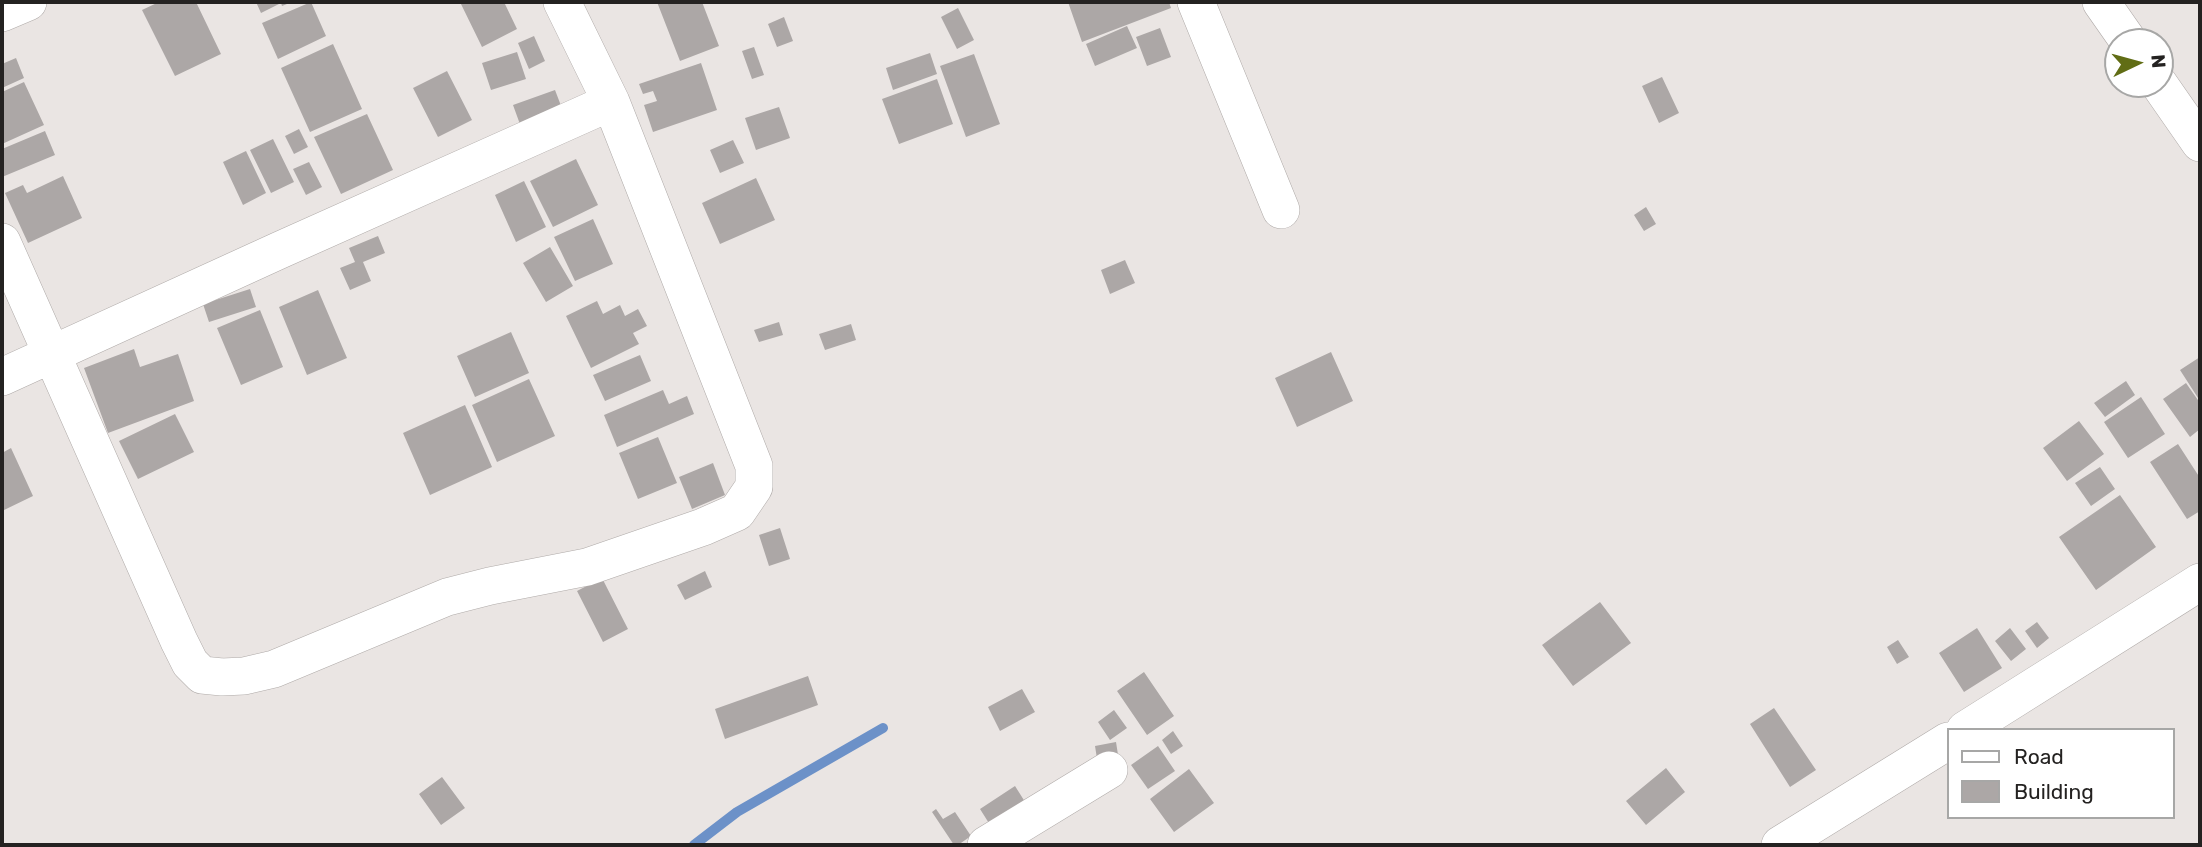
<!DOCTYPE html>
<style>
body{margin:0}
#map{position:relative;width:2202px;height:847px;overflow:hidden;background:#eae5e3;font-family:Rubik,sans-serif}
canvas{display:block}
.frame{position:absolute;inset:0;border:4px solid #242221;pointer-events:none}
.legend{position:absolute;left:1947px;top:728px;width:228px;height:91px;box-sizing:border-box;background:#fff;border:2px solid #a7a7a6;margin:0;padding:9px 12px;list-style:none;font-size:21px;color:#242221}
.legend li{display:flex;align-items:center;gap:14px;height:35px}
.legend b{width:35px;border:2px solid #a7a7a6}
.north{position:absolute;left:2104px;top:28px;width:70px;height:70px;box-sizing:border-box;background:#fff;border:2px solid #a7a7a6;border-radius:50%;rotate:85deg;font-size:19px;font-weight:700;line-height:28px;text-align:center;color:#242221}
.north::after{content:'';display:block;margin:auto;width:24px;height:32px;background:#616d15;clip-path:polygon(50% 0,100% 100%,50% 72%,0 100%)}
</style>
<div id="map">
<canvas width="2202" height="847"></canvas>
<div class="frame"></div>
<ul class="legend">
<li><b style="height:9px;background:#fff"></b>Road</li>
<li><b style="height:19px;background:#aca7a6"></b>Building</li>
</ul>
<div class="north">N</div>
</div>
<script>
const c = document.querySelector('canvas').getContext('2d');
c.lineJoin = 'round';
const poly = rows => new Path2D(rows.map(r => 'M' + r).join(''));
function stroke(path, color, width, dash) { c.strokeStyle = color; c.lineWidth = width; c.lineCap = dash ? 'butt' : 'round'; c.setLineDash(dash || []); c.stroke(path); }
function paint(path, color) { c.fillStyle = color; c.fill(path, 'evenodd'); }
const stream = poly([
 [694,845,737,812,883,728]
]);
const building = poly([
 [159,2,196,2,221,54,175,76,142,10],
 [256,2,292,2,282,6,281,3,261,13],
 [311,2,326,36,278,59,262,23],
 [460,2,504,2,517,29,482,47],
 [657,2,702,2,719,46,680,61],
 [1068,2,1169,2,1171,8,1082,42],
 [958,8,974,40,957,49,941,17],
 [784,17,793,41,777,47,768,24],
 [1127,26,1137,48,1095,66,1086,44],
 [1160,28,1171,57,1147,66,1136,37],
 [534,36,545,61,529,69,518,43],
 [333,44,362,109,310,132,281,68],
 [754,47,764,75,752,79,742,51],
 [517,52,526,79,491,90,482,63],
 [930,53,937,74,893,90,886,68],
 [974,54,1000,124,966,137,940,66],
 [16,58,24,78,2,88,2,64],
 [701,63,717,110,653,132,644,105,657,101,653,91,643,94,639,84],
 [447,71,472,120,438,137,413,88],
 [1662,77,1679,113,1659,123,1642,86],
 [937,79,953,124,899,144,882,99],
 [24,82,44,125,2,144,2,92],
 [555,90,563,111,521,127,513,105],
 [779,107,790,138,756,150,745,118],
 [367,114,393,170,341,194,314,137],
 [299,129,308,147,294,154,285,136],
 [45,131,55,155,2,177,2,149],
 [273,139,294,182,271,193,250,150],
 [733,140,744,163,720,173,710,150],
 [246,151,266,193,243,205,223,162],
 [576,159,598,205,553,227,530,181],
 [309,162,322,187,306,195,293,169],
 [63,176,82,218,28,243,5,193,23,185,27,193],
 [756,178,775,220,720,244,702,203],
 [524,181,546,227,516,242,495,195],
 [1646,207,1656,224,1644,231,1634,215],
 [593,219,613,264,575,281,554,237],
 [378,236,385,253,363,262,371,281,350,290,340,268,355,262,349,248],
 [550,247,573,286,546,302,523,263],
 [1125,260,1135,283,1110,294,1101,270],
 [250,289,256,307,209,322,203,304],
 [318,290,347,358,307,375,279,307],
 [597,301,603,314,620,305,625,316,638,309,647,326,633,333,639,344,591,368,566,316],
 [260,310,283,367,241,385,217,328],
 [779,322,783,335,759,342,754,330],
 [851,324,856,340,825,350,819,334],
 [511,332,529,373,475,397,457,356],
 [134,349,140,367,178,354,194,401,108,433,84,368],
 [1331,352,1353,401,1297,427,1275,378],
 [640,355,651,381,605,401,593,375],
 [2200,357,2200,401,2180,370],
 [529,379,555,436,497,462,472,405],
 [2126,381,2135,395,2105,417,2094,403],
 [2186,383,2200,403,2200,429,2190,437,2163,399],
 [663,390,669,404,687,396,694,414,617,447,604,415],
 [2141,397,2165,434,2128,458,2104,422],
 [465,405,492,467,430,495,403,433],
 [175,414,194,452,138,479,119,441],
 [2079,421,2104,454,2067,481,2043,448],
 [658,437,677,483,638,499,619,453],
 [2178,444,2200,478,2200,511,2187,519,2150,462],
 [11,448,33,496,2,511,2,453],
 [713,463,725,495,692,509,679,477],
 [2100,467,2115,489,2091,506,2075,483],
 [2120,495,2156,547,2096,590,2059,537],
 [780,528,790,559,769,566,759,535],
 [705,571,712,587,685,600,677,585],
 [602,578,628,629,603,642,577,591],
 [1600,602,1631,643,1573,686,1542,645],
 [2037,622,2049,638,2037,648,2025,631],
 [1977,628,2002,668,1964,692,1939,653],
 [2010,628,2026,649,2011,661,1995,641],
 [1898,640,1909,657,1897,664,1887,647],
 [1144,672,1174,716,1147,735,1117,691],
 [808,676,818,705,725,739,715,709],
 [1022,689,1035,712,1000,731,988,707],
 [1774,708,1816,770,1790,787,1750,724],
 [1114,710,1127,728,1110,740,1098,722],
 [1173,731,1183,746,1171,754,1162,740],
 [1116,742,1119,761,1098,765,1095,746],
 [1158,746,1175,771,1148,789,1131,765],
 [1666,768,1685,792,1646,825,1626,801],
 [1189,769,1214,803,1174,832,1150,799],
 [442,777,465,808,441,825,419,794],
 [1015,786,1027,805,992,828,980,809],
 [936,809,943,819,955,812,971,836,958,845,954,845,932,812]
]);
const minor = poly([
 [1196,2,1281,210],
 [2101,2,2129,42],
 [2,13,28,2],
 [2159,84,2200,143],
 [2,242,179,641,190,663,202,675,222,677,244,676,274,669,447,597,490,586,587,567,703,527,737,512,754,487,754,466,611,102,562,2],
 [2,377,280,250,611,102],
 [1965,730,2200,582],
 [986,845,1109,770],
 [1780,845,1948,741]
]);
stroke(stream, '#6c91c8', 10);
paint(building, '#aca7a6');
stroke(minor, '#afaaa8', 38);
stroke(minor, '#fff', 37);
</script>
